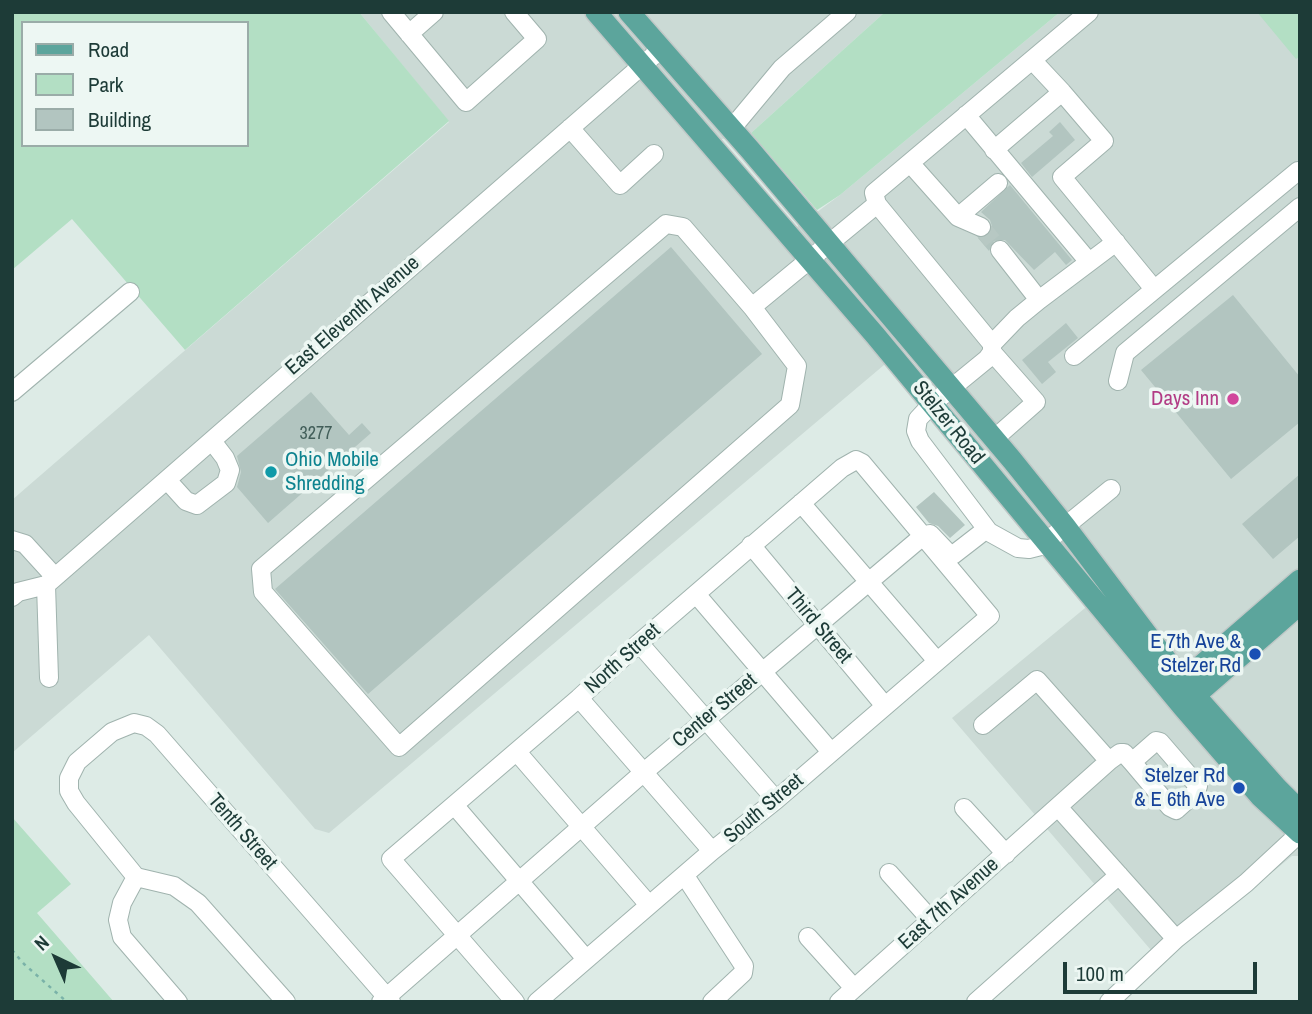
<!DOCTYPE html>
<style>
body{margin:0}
#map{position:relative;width:1312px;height:1014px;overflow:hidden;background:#ddebe6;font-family:"Archivo Narrow",sans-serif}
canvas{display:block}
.frame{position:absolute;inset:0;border:14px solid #1d3b37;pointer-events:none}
.legend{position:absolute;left:21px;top:21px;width:228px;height:126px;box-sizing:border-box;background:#edf7f3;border:2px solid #9aaca8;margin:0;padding:9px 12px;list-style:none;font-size:21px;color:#1d3b37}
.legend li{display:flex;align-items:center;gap:14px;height:35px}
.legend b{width:35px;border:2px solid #9aaca8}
.north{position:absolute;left:21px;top:923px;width:70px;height:70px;-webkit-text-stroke:5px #edf7f3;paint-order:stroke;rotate:316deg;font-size:19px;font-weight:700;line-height:28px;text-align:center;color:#1d3b37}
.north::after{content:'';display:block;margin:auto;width:24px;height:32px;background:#1d3b37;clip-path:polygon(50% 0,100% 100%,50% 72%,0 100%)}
.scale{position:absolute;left:1063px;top:962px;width:194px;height:32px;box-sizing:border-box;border:4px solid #1d3b37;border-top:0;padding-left:9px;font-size:21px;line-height:24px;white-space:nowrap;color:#1d3b37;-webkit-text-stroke:5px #edf7f3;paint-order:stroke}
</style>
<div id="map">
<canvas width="1312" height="1014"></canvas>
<div class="frame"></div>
<ul class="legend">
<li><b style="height:9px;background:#5ca59c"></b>Road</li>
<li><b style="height:19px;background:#b3dfc4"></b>Park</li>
<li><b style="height:19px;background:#b2c5c0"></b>Building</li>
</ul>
<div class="north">N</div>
<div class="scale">100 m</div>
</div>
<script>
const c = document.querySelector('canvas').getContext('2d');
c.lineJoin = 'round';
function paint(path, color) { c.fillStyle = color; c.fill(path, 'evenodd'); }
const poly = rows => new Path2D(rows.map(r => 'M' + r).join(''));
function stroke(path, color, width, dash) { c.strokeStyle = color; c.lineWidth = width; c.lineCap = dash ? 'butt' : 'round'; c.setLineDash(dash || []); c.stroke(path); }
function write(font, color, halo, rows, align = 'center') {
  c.font = font + ' "Archivo Narrow",sans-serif'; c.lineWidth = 7; c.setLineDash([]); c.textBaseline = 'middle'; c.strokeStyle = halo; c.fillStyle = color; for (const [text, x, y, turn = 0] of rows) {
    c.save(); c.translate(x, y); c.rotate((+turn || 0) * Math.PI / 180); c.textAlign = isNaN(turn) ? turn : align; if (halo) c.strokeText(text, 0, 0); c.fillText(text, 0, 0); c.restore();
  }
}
const built = poly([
 [359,12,885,12,751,133,722,139,705,154,778,241,840,195,1060,12,1300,12,1300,856,1292,856,1162,963,952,718,1102,594,903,349,329,833,315,829,149,635,12,753,12,500,449,122]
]);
const green = poly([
 [12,12,359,12,449,121,185,350,72,219,12,270],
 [23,23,247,23,247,145,23,145],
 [885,12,1060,12,840,195,817,210,751,133],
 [1257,12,1300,12,1300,56,1296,59],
 [12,817,71,884,37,913,114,1002,12,1002]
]);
const building = poly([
 [1060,122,1075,140,1032,177,1021,163,1053,136,1049,132],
 [1010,185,1072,260,1066,265,1055,252,1034,270,1005,240,994,241,989,251,978,238,988,236,992,226,990,220,981,212],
 [671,247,762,354,368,694,275,589],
 [1233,295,1300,377,1300,422,1231,479,1141,370],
 [1066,323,1078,338,1048,362,1056,372,1042,384,1022,360],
 [311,392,349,435,362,423,371,433,268,523,237,487,241,472,237,456],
 [1300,474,1300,536,1273,559,1242,524],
 [934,492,965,525,950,538,938,526,929,523,916,507]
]);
const minorTunnel = poly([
 [981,227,1000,250]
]);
const path = poly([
 [12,950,24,964,67,1002]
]);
const minor = poly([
 [391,12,466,102,537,39,514,12],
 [409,34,434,12],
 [1062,92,1104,141,1062,177,1154,289],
 [966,115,1089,262],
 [570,128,620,185,654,154],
 [732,128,782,68,847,12],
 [994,150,1062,92,1032,60],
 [910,163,958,217,981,227],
 [877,204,874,193,1089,12],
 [958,217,998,183],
 [1039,300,1116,242],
 [752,307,683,227,666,224,261,569,263,592,399,747,790,405,797,366,752,307,877,204,992,344,992,352,987,359,932,404,918,419,916,431,920,441,989,532],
 [992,344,1017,318,1039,300,1000,250],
 [992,352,1036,402,994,439],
 [1074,356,1298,171],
 [1118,381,1125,353,1300,207],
 [12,392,130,292],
 [167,480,186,501,197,505,226,483,230,470,225,458,212,441],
 [801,503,937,661],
 [12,540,25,544,55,577],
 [751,545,885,706],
 [46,585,49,678],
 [696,594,831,752],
 [12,597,18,592,46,585,661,49],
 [639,643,776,800],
 [579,698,712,851],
 [517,752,649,905],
 [1109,761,1120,753,1124,753,1132,762,1170,807,1176,810,1196,792,1198,786,1160,742,1156,741,1132,762],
 [455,806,586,959],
 [1058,807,1176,939],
 [964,808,1006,854],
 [889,873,931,920],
 [685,876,744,966,743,973,712,1002],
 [136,877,122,903,118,920,122,937,178,1002],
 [808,937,854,988],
 [286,1002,198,903,174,886,136,877,76,803,69,791,69,778,77,762,112,732,134,723,146,726,157,734,391,1002],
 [381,1002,644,772,923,536,930,534,949,554,953,555,984,531,989,532,1018,548,1029,549,1041,546,1111,489],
 [515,1002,391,859,579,698,639,643,842,468,856,460,862,463,990,616,776,800,712,851,537,1002],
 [839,1002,1109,761,1037,680,983,725],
 [976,1002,1119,875],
 [1109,1002,1176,939,1246,883,1300,833]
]);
const major = poly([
 [596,12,875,335,1183,707,1260,796,1300,833],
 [629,12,751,151,1012,460,1065,526,1183,682,1277,788,1300,811],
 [1172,691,1300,580],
 [1184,705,1300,604]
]);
const markers = [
 [1233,399,7,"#d1479c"],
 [271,472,7,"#0f9aa8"],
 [1255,654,7,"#1a4fb4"],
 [1239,788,7,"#1a4fb4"]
];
const numberNames = [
 ["3277",316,434]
];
const streetNames = [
 ["East Eleventh Avenue",353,316,-41],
 ["Stelzer Road",948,423,51],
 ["Third Street",818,626,50],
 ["North Street",623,659,-42],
 ["Center Street",715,711,-40],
 ["South Street",764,809,-40],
 ["Tenth Street",242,832,49],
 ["East 7th Avenue",949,904,-42]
];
const hotelNames = [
 ["Days Inn",1219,399]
];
const cultureNames = [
 ["Ohio Mobile",285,460],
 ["Shredding",285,484]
];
const transitNames = [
 ["E 7th Ave &",1241,642],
 ["Stelzer Rd",1241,666],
 ["Stelzer Rd",1225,776],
 ["& E 6th Ave",1225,800]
];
paint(built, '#cbdad5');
paint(green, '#b3dfc4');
paint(building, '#b2c5c0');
stroke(minorTunnel, '#b7c8c3', 18, [18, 9]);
stroke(minor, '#a0b3ae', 20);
stroke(major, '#c0c8c7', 24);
stroke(path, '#7ab2a8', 2.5, [3.5, 5]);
stroke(minor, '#fff', 18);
stroke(major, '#5ca59c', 21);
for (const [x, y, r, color] of markers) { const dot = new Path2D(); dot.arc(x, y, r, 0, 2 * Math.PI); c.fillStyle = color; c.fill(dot); stroke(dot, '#edf7f3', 2.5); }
write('18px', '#425e59', null, numberNames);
write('21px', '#1d3b37', '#edf7f3', streetNames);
write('21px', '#b23c85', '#edf7f3', hotelNames, 'right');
write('21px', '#0d838f', '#edf7f3', cultureNames, 'left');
write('21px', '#164399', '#edf7f3', transitNames, 'right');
</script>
